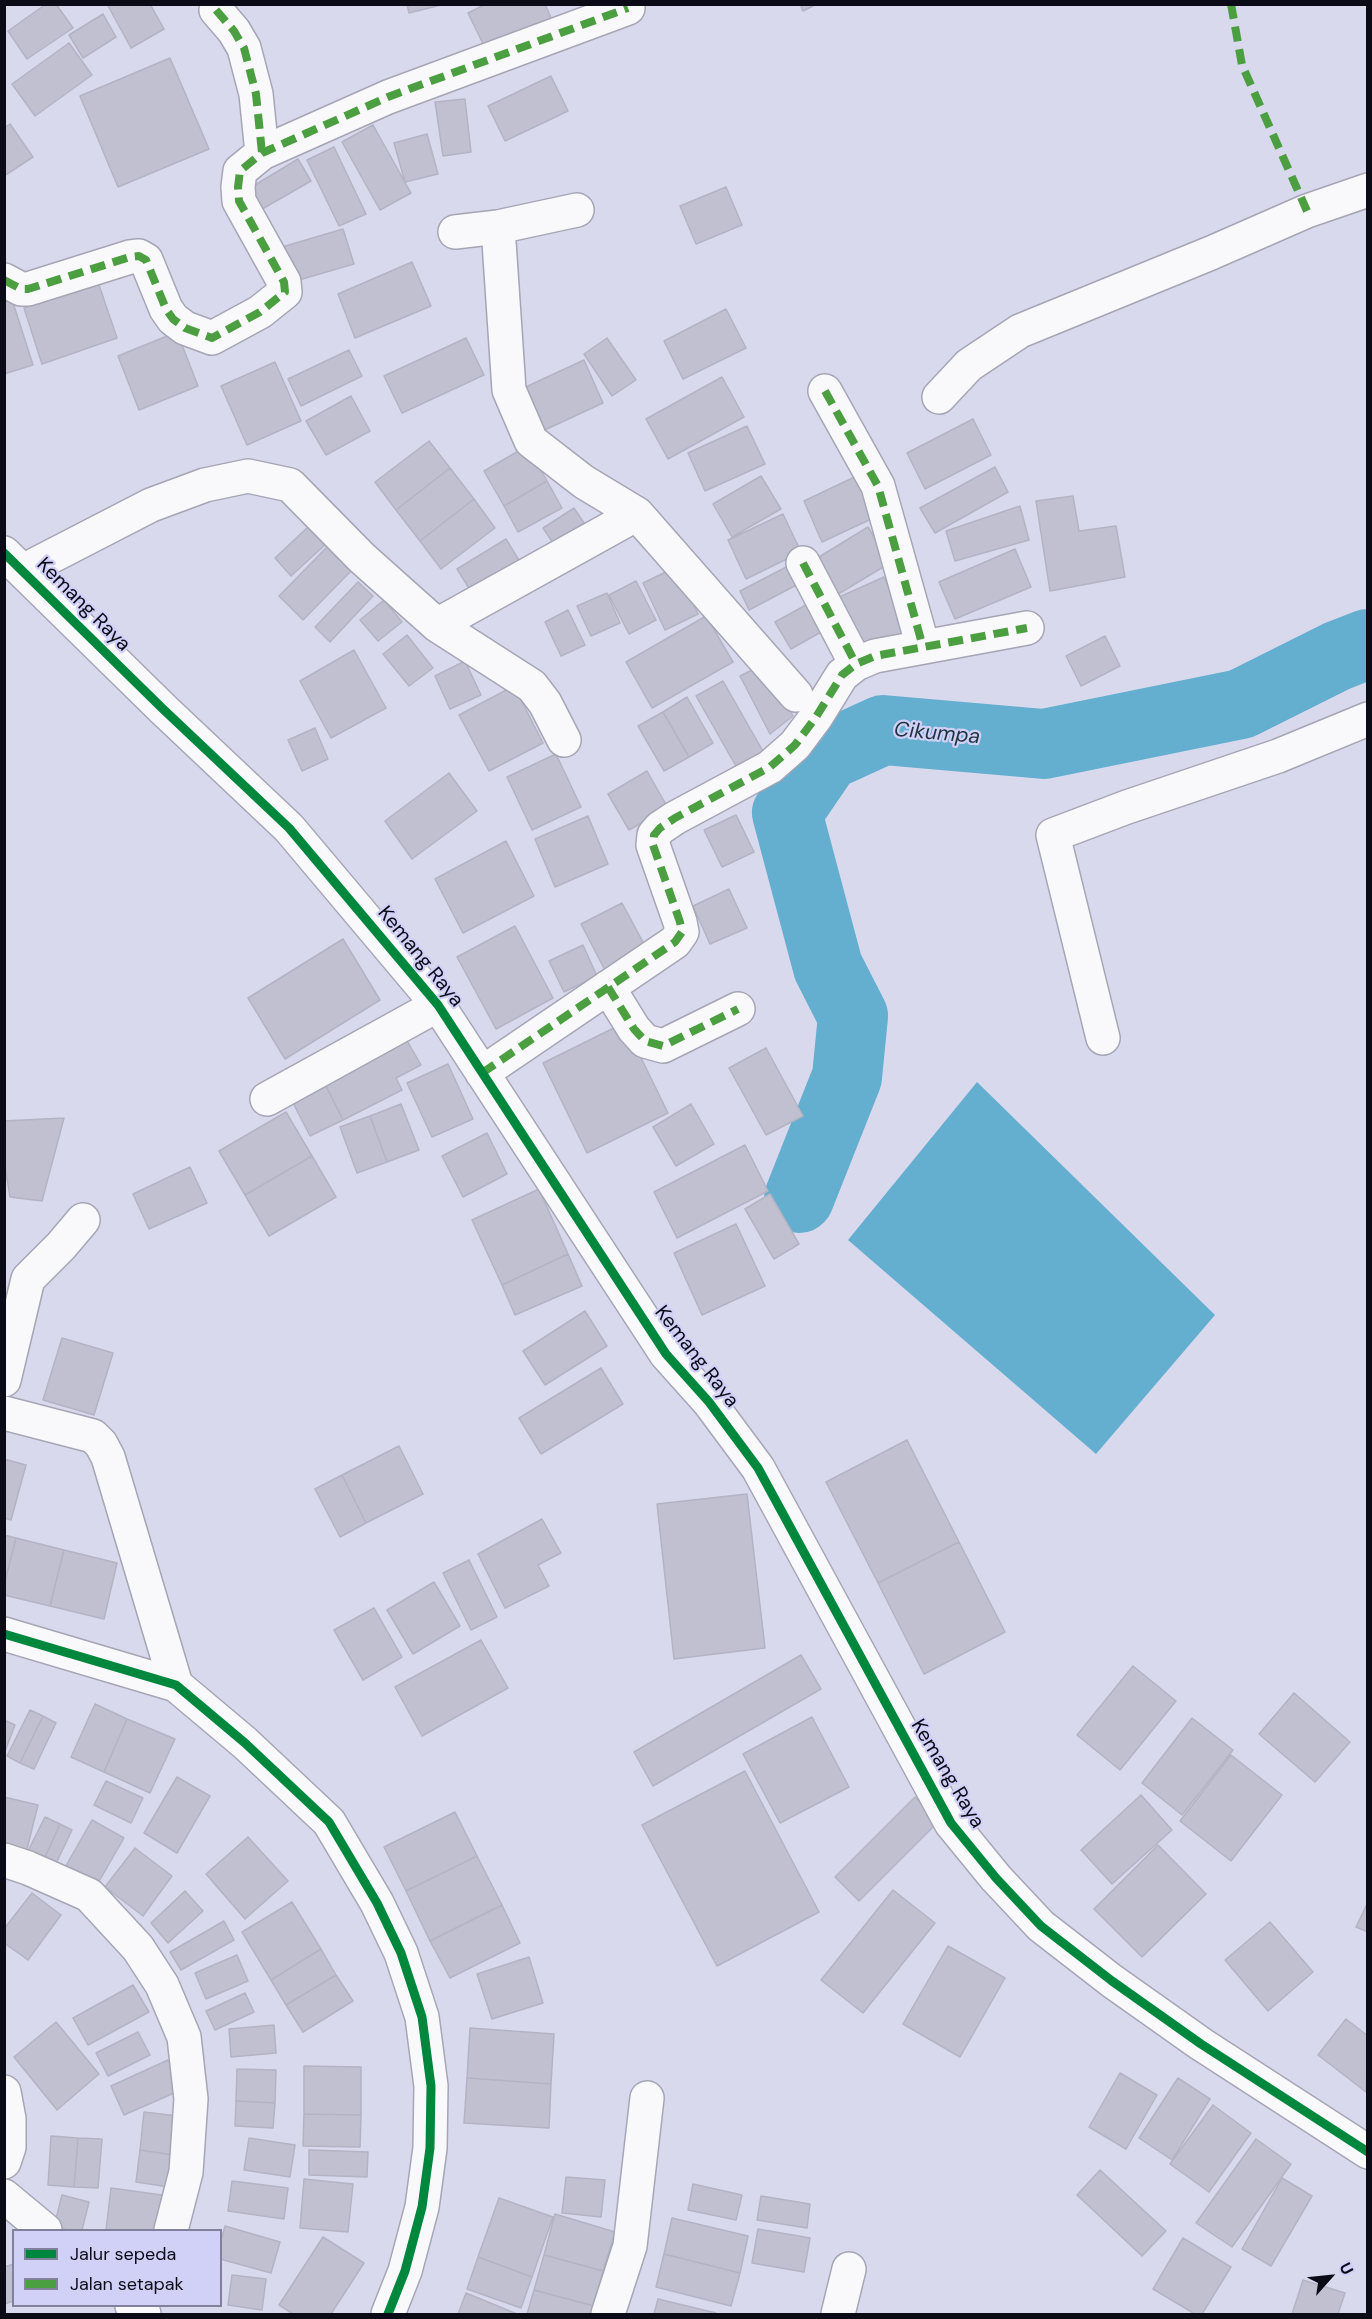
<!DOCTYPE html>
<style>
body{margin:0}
#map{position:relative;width:1372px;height:2319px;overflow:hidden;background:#d9d9ee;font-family:"DM Sans",sans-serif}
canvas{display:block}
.frame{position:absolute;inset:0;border:6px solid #0b0a17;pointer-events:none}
.legend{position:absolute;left:12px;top:2229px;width:210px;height:78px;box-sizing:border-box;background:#d1d0f7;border:2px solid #82819d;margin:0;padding:8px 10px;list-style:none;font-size:18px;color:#0b0a17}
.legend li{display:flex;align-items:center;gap:12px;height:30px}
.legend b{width:30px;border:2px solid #82819d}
.north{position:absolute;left:1300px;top:2247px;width:60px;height:60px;-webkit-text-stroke:4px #d1d0f7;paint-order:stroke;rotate:63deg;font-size:16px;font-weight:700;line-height:24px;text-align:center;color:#0b0a17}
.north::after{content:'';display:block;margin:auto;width:21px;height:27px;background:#0b0a17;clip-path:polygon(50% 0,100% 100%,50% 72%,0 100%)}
</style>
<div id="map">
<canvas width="1372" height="2319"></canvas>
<div class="frame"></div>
<ul class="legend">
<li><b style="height:8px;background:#00873e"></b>Jalur sepeda</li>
<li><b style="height:8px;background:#4c9f40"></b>Jalan setapak</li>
</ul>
<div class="north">U</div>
</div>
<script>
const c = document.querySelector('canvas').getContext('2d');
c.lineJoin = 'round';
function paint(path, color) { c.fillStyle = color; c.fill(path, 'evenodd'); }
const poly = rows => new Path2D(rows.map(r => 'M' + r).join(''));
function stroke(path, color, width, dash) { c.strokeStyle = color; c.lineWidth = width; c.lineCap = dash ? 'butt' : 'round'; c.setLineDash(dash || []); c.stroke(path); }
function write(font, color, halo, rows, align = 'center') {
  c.font = font + ' "DM Sans",sans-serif'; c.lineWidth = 4.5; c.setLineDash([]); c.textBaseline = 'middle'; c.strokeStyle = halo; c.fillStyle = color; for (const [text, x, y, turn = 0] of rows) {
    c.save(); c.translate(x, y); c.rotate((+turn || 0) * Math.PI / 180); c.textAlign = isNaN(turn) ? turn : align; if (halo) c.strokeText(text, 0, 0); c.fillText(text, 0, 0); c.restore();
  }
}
const water = poly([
 [977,1082,1215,1315,1096,1454,848,1240]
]);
const river = poly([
 [799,1198,847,1077,853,1016,828,967,787,813,826,756,883,730,1044,744,1241,704,1337,656,1368,644]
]);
const building = poly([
 [46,4,56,4,73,28,27,59,8,31,46,4],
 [107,4,150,4,164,29,131,48,107,4],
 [407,4,445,4,409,13,407,4],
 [486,4,545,4,552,20,486,50,468,13,486,4],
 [800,4,817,4,803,11,800,4],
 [103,14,116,37,83,58,69,35,103,14],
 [69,43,92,75,35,116,12,84,69,43],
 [170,58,209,149,118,187,80,96,170,58],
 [551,76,568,111,505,141,488,106,551,76],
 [465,99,471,152,443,156,435,102,465,99],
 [10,124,33,157,4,176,4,128,10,124],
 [373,125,411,193,380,210,342,142,373,125],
 [427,134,438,174,405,182,394,143,427,134],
 [334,147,366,214,339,226,307,160,334,147],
 [298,159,311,181,257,212,245,191,298,159],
 [726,187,742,225,696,244,680,206,726,187],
 [343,229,354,264,292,282,282,247,343,229],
 [412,262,431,306,355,338,338,294,412,262],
 [98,282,117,338,42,364,24,308,98,282],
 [8,287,33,365,4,374,4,288,8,287],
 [726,309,746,348,683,379,664,341,726,309],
 [177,332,198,386,139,410,118,356,177,332],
 [466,338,484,375,402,413,384,376,466,338],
 [607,338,636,380,612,396,584,354,607,338],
 [349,350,362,376,301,406,288,379,349,350],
 [584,360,603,403,536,434,517,391,584,360],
 [275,362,301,421,247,445,221,386,275,362],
 [722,377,744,417,668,459,646,419,722,377],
 [351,396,370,431,326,455,306,421,351,396],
 [973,419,991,455,925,489,907,453,973,419],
 [747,426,765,464,705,491,688,453,747,426],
 [429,441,450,468,396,510,375,482,429,441],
 [527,446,547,481,504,506,484,471,527,446],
 [995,467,1008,492,935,533,920,508,995,467],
 [450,468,474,499,420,541,396,510,450,468],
 [863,473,882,514,822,542,804,501,863,473],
 [761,476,781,509,732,537,713,504,761,476],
 [547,481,562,508,518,532,504,506,547,481],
 [1073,496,1079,531,1116,526,1125,577,1050,591,1036,501,1073,496],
 [474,499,495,528,441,569,420,541,474,499],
 [1020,506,1029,540,955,561,946,531,1020,506],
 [574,508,584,523,553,543,543,528,574,508],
 [783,514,801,552,746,579,728,540,783,514],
 [309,526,326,544,291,576,275,558,309,526],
 [868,527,890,563,835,596,814,560,868,527],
 [506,539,520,562,472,593,457,569,506,539],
 [328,546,352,570,303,620,279,596,328,546],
 [1015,549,1031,587,955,619,939,582,1015,549],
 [794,563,804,581,749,610,740,591,794,563],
 [676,567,698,614,665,630,643,583,676,567],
 [884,577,911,636,862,658,837,598,884,577],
 [636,581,656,620,629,634,609,595,636,581],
 [358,582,373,596,330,642,315,627,358,582],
 [607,593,620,623,591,636,577,606,607,593],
 [384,600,402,622,378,641,360,620,384,600],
 [815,600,830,627,791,649,775,622,815,600],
 [568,610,585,645,561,656,545,622,568,610],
 [706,616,733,662,652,708,626,662,706,616],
 [407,635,433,668,409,686,383,654,407,635],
 [1105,636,1120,666,1081,686,1066,656,1105,636],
 [354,650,386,708,331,738,300,681,354,650],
 [465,661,481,695,450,709,435,676,465,661],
 [766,663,793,716,770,734,740,676,766,663],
 [723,681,768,760,741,775,696,696,723,681],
 [514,686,543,743,489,771,459,715,514,686],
 [687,697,713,743,689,757,663,712,687,697],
 [663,712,689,757,664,771,638,726,663,712],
 [315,728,328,759,302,771,288,740,315,728],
 [556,754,581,807,532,830,507,777,556,754],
 [647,771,668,808,629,830,608,794,647,771],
 [449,773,477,811,412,859,385,821,449,773],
 [736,815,754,852,722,867,704,830,736,815],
 [588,816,608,864,555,887,535,839,588,816],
 [506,841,534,896,463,933,435,879,506,841],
 [729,889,747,928,710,944,693,906,729,889],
 [622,903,650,955,608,976,581,924,622,903],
 [515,926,553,998,496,1029,457,957,515,926],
 [343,939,380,1000,285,1059,248,998,343,939],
 [583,945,597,976,564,992,549,961,583,945],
 [624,1023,668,1113,587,1153,543,1063,624,1023],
 [405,1037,421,1065,396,1078,402,1090,343,1120,323,1080,405,1037],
 [766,1048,803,1116,766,1135,729,1068,766,1048],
 [448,1064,473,1119,432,1137,407,1083,448,1064],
 [323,1080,343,1120,310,1136,290,1097,323,1080],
 [401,1104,419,1150,387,1162,370,1116,401,1104],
 [691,1104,714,1144,676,1166,653,1127,691,1104],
 [286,1112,312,1156,245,1195,219,1151,286,1112],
 [370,1116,387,1162,357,1173,340,1127,370,1116],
 [64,1118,42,1201,10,1197,4,1161,4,1121,64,1118],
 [487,1133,507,1174,463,1197,442,1156,487,1133],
 [745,1145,768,1191,677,1238,654,1192,745,1145],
 [312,1156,336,1197,269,1236,245,1195,312,1156],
 [190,1167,207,1203,149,1229,133,1194,190,1167],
 [539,1189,568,1254,502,1285,472,1220,539,1189],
 [770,1194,799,1244,774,1259,745,1209,770,1194],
 [736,1224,765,1286,702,1315,674,1253,736,1224],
 [568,1254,582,1286,515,1315,502,1285,568,1254],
 [585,1311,607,1346,545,1385,523,1351,585,1311],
 [62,1338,113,1353,94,1415,43,1400,62,1338],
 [601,1368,623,1404,541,1454,519,1418,601,1368],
 [907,1440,959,1542,878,1583,826,1482,907,1440],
 [399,1446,423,1494,366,1523,342,1475,399,1446],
 [4,1459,26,1465,11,1520,4,1518,4,1459],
 [342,1475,366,1523,340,1537,315,1489,342,1475],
 [747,1494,765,1648,674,1659,657,1504,747,1494],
 [542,1519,561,1553,538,1565,549,1586,505,1608,478,1554,542,1519],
 [4,1535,16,1538,4,1585,4,1535],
 [16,1538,64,1550,50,1606,4,1595,4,1585,16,1538],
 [959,1542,1005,1632,924,1674,878,1583,959,1542],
 [64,1550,117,1563,104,1619,50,1606,64,1550],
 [469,1560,497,1617,471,1630,443,1573,469,1560],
 [434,1582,460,1626,413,1654,387,1610,434,1582],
 [374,1608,402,1657,363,1680,334,1630,374,1608],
 [481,1640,508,1688,422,1736,395,1687,481,1640],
 [801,1655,821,1689,653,1786,634,1752,801,1655],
 [1133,1666,1176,1701,1120,1770,1077,1735,1133,1666],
 [1294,1693,1350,1742,1315,1782,1259,1734,1294,1693],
 [95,1704,127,1719,104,1772,71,1757,95,1704],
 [30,1710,43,1716,20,1763,7,1756,30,1710],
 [43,1716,56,1723,34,1769,20,1763,43,1716],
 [812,1717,849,1787,780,1823,743,1754,812,1717],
 [1192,1718,1233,1750,1182,1815,1142,1783,1192,1718],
 [127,1719,175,1739,150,1793,104,1772,127,1719],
 [4,1720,15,1725,4,1754,4,1720],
 [1231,1755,1282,1795,1231,1861,1180,1821,1231,1755],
 [745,1771,819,1912,717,1966,642,1825,745,1771],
 [177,1777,210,1796,177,1853,144,1833,177,1777],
 [106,1781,143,1798,131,1823,94,1805,106,1781],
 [1141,1795,1172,1830,1112,1884,1081,1850,1141,1795],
 [4,1797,38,1805,25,1857,4,1852,4,1797],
 [915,1797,939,1821,859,1901,835,1877,915,1797],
 [455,1812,477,1856,406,1891,384,1847,455,1812],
 [45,1817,60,1824,42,1864,25,1857,45,1817],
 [92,1820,124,1838,94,1890,63,1871,92,1820],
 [60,1824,72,1830,53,1870,42,1864,60,1824],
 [248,1837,288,1881,245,1919,206,1874,248,1837],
 [1158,1845,1206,1894,1142,1957,1094,1909,1158,1845],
 [135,1848,172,1876,143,1916,105,1887,135,1848],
 [477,1856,502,1905,430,1941,406,1891,477,1856],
 [893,1890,935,1923,863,2013,821,1980,893,1890],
 [185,1891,203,1911,168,1943,151,1923,185,1891],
 [32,1893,61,1915,28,1960,4,1943,4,1929,32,1893],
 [292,1902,321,1949,271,1980,242,1932,292,1902],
 [1368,1902,1368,1932,1356,1927,1368,1902],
 [502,1905,520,1943,450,1978,430,1941,502,1905],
 [224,1921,234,1940,181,1970,170,1952,224,1921],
 [1270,1922,1313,1972,1268,2011,1225,1960,1270,1922],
 [948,1946,1005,1978,960,2057,903,2024,948,1946],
 [321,1949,336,1975,286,2005,271,1980,321,1949],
 [237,1955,248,1981,206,1999,195,1973,237,1955],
 [529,1957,543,2003,492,2019,477,1974,529,1957],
 [336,1975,353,2001,303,2032,286,2005,336,1975],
 [133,1985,149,2012,88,2045,73,2018,133,1985],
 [245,1993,254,2012,215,2030,206,2011,245,1993],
 [1346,2019,1368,2036,1366,2092,1318,2055,1346,2019],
 [56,2022,99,2074,57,2110,14,2057,56,2022],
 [274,2025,276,2053,231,2057,229,2029,274,2025],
 [470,2028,554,2034,551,2084,467,2078,470,2028],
 [138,2032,150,2055,108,2076,96,2053,138,2032],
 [168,2060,181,2090,124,2115,111,2086,168,2060],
 [304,2066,361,2067,361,2115,304,2114,304,2066],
 [237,2069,276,2070,275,2103,236,2101,237,2069],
 [1120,2073,1157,2095,1126,2149,1089,2127,1120,2073],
 [467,2078,551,2084,549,2128,464,2123,467,2078],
 [1178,2078,1210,2099,1172,2160,1139,2138,1178,2078],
 [236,2101,275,2103,273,2128,235,2126,236,2101],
 [1213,2105,1251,2133,1209,2192,1170,2164,1213,2105],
 [144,2112,178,2116,173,2155,140,2150,144,2112],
 [304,2114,361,2115,360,2147,303,2146,304,2114],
 [51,2136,78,2138,74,2187,48,2185,51,2136],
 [78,2138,102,2139,98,2188,74,2187,78,2138],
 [249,2138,295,2145,290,2177,244,2170,249,2138],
 [1256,2139,1291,2164,1232,2247,1196,2223,1256,2139],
 [140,2150,173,2155,169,2187,136,2182,140,2150],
 [309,2150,368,2152,367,2177,309,2175,309,2150],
 [1100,2170,1166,2231,1142,2256,1077,2195,1100,2170],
 [566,2177,605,2180,601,2217,562,2213,566,2177],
 [1282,2178,1312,2196,1271,2266,1242,2249,1282,2178],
 [304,2179,353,2184,348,2232,300,2228,304,2179],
 [232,2181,288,2188,284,2219,228,2211,232,2181],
 [693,2184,742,2195,736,2220,688,2210,693,2184],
 [111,2188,162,2195,157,2230,106,2230,111,2188],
 [62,2195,89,2202,82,2230,69,2230,54,2227,62,2195],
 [761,2196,810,2204,807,2228,757,2220,761,2196],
 [499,2198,553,2217,532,2277,478,2257,499,2198],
 [555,2214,615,2232,603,2271,544,2255,555,2214],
 [672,2218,748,2236,740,2273,664,2254,672,2218],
 [225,2226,280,2242,271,2273,220,2259,220,2244,225,2226],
 [758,2229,810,2238,804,2272,752,2263,758,2229],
 [323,2237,364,2263,331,2314,293,2314,279,2305,323,2237],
 [1183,2238,1231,2267,1202,2314,1195,2314,1153,2289,1183,2238],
 [664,2254,740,2273,731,2306,656,2287,664,2254],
 [544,2255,603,2271,594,2306,534,2290,544,2255],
 [478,2257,532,2277,521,2308,467,2289,478,2257],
 [14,2264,14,2301,4,2304,4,2267,14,2264],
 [232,2275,266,2279,262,2310,228,2305,232,2275],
 [1303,2280,1345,2293,1338,2314,1292,2314,1303,2280],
 [534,2290,594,2306,591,2314,527,2314,534,2290],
 [466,2293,517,2314,458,2314,466,2293],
 [658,2299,716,2313,716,2314,654,2314,658,2299]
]);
const minor = poly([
 [216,10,234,31,244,48,256,94,262,153],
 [498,227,509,390,531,441,584,482,637,514,796,695],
 [455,232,498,227,577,210],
 [4,280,21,289,28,289,130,257,139,256,146,260,166,309,173,319,185,328,212,338,260,312,285,292,284,282,239,201,238,187,240,171,262,153,388,97,628,8],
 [825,391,878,486,923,647],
 [939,397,969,365,1020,331,1211,253,1307,211,1368,190],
 [4,553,163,709,289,828,438,1005,666,1354,709,1402,758,1468,951,1823,996,1878,1041,1926,1112,1981,1201,2044,1368,2152],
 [803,563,856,664],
 [23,571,151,505,205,485,248,476,290,485,362,558,437,625,532,686,545,703,564,740],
 [437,625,637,514],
 [608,987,634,1029,645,1041,663,1046,738,1009],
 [1103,1038,1053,835,1127,807,1278,756,1368,719],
 [482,1073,675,942,682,932,680,922,653,845,654,835,660,828,675,818,770,767,795,745,816,717,842,675,856,664,875,656,1027,628],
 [267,1099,438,1005],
 [4,1380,28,1279,61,1246,83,1220],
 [4,1413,93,1436,101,1444,108,1457,176,1685],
 [4,1634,176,1685,245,1743,329,1822,377,1903,401,1953,422,2017,431,2086,430,2148,422,2207,405,2271,388,2314],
 [4,1860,28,1868,89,1895,138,1948,162,1985,184,2037,191,2099,186,2172,171,2230],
 [4,2092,9,2119,9,2147,4,2162],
 [4,2196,45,2230],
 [132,2306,144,2314],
 [608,2314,630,2246,647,2098],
 [838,2314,849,2269]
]);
const quiet = poly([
 [1231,4,1242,65,1307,211],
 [216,10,234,31,244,48,256,94,262,153],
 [4,280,21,289,28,289,130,257,139,256,146,260,166,309,173,319,185,328,212,338,260,312,285,292,284,282,239,201,238,187,240,171,262,153,388,97,628,8],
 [825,391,878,486,923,647],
 [803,563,856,664],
 [608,987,634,1029,645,1041,663,1046,738,1009],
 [482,1073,675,942,682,932,680,922,653,845,654,835,660,828,675,818,770,767,795,745,816,717,842,675,856,664,875,656,1027,628]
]);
const cycleway = poly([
 [4,553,163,709,289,828,438,1005,666,1354,709,1402,758,1468,951,1823,996,1878,1041,1926,1112,1981,1201,2044,1368,2152],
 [4,1634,176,1685,245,1743,329,1822,377,1903,401,1953,422,2017,431,2086,430,2148,422,2207,405,2271,388,2314]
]);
const streetNames = [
 ["Kemang Raya",83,605,45],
 ["Kemang Raya",420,957,51],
 ["Kemang Raya",696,1357,52],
 ["Kemang Raya",947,1774,59]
];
const waterNames = [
 ["Cikumpa",937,734,5]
];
paint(water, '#64aecf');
stroke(river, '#64aecf', 70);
paint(building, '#c0c0d0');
stroke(building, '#b3b3c3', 1.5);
stroke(minor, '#a5a5b5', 36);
stroke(minor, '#f9f9fc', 33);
stroke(quiet, '#4c9f40', 8, [15, 8]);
stroke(cycleway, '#00873e', 9);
write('20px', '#0b0a17', '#d1d0f7', streetNames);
write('italic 21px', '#1d333d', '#d1d0f7', waterNames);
</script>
